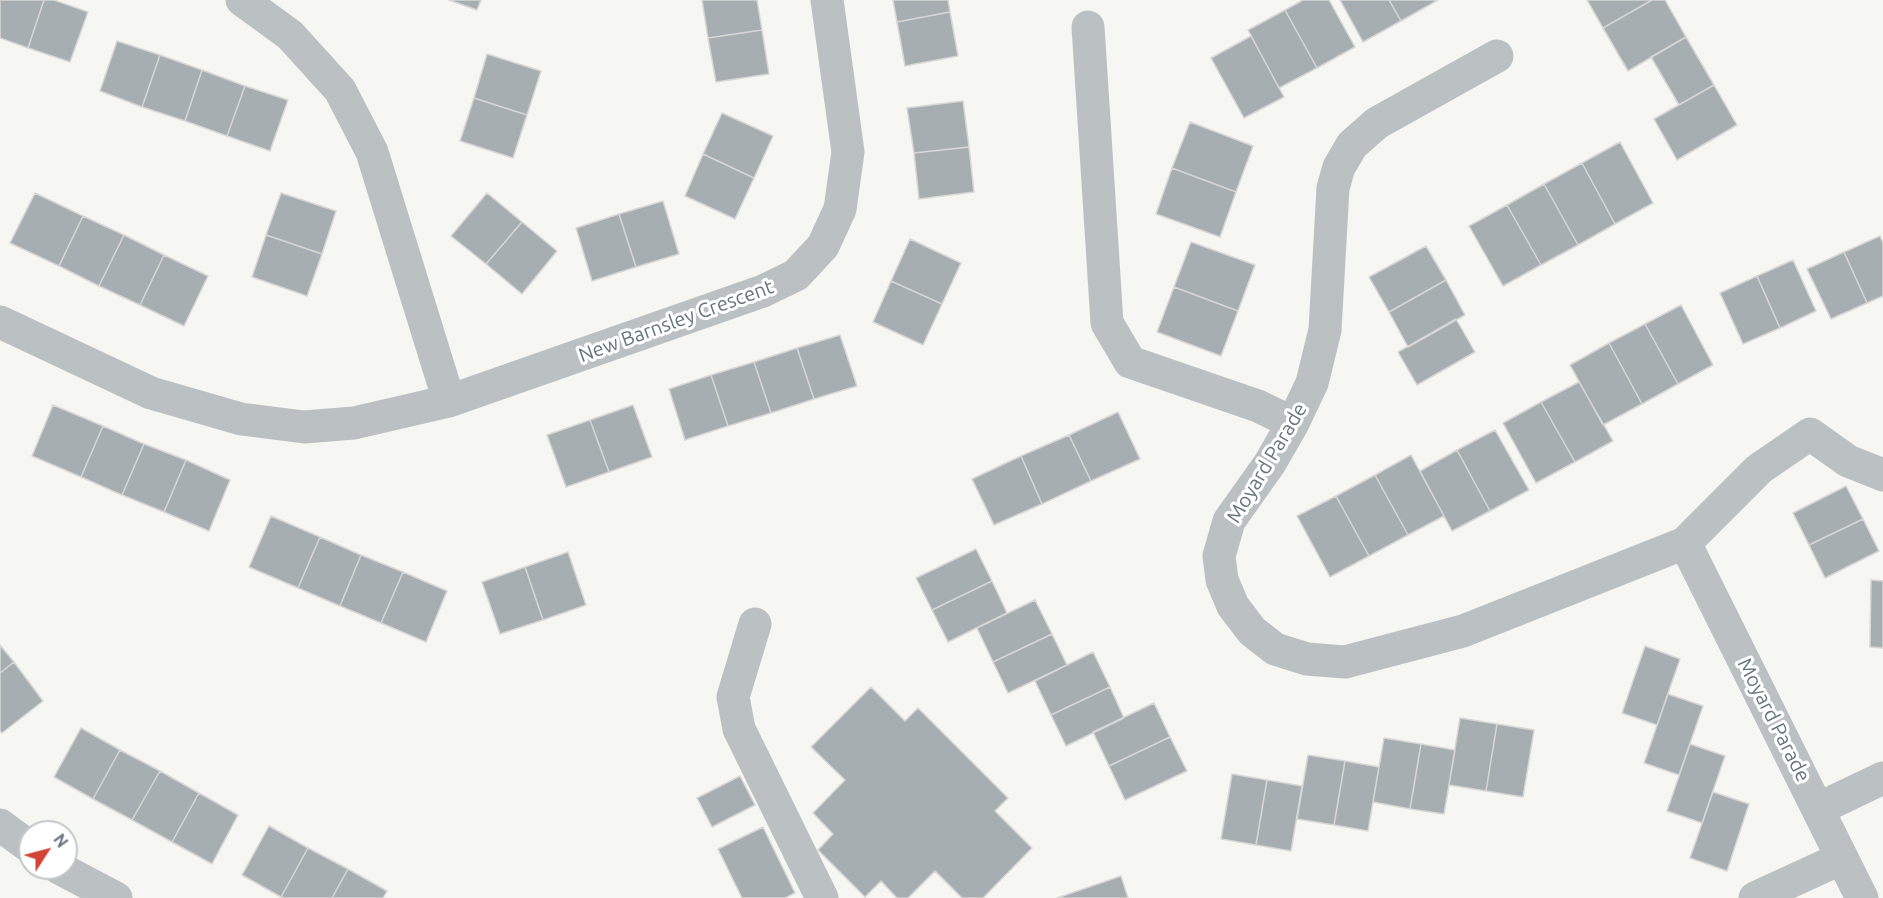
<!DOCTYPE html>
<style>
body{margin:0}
#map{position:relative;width:1883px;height:898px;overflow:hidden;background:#f6f6f3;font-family:Ubuntu,sans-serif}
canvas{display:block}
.north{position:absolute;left:18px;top:820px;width:60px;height:60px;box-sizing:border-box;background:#fff;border:2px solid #c1c8cb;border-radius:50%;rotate:54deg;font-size:16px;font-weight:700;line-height:24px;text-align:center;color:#64757c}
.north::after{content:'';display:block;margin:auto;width:21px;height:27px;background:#d34336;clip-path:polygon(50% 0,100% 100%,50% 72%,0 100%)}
</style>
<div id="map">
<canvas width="1883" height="898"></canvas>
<div class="north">N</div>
</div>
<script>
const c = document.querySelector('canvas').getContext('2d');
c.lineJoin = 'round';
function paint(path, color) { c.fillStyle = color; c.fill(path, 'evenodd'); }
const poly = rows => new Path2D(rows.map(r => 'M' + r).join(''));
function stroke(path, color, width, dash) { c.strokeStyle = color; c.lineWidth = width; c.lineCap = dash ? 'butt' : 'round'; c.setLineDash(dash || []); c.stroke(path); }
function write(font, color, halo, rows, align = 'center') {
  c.font = font + ' Ubuntu,sans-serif'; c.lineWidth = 6; c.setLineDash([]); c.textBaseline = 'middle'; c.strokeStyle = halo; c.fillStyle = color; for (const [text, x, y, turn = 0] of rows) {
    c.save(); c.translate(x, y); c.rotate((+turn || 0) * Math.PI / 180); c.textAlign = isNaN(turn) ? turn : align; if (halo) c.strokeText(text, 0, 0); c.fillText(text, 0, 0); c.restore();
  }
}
const building = poly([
 [0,0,44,0,28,48,0,38,0,0],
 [44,0,54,0,88,12,70,62,28,48,44,0],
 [449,0,481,0,477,10,449,0],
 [702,0,757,0,762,30,708,38,702,0],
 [893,0,948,0,950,12,897,22,893,0],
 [1303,0,1329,0,1355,47,1317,68,1285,10,1303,0],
 [1340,0,1389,0,1401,21,1363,42,1340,0],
 [1389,0,1438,0,1401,21,1389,0],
 [1587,0,1652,0,1603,28,1587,0],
 [1652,0,1665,0,1686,37,1628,71,1603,28,1652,0],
 [1285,10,1317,68,1279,88,1248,30,1285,10],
 [950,12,958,56,905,66,897,22,950,12],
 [762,30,769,74,716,82,708,38,762,30],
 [1251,36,1284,97,1244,118,1211,58,1251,36],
 [1686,37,1714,85,1679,105,1651,57,1686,37],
 [117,41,160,55,142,107,100,91,117,41],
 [487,54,541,71,527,115,474,98,487,54],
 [160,55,202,70,185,121,142,107,160,55],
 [202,70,245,86,227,136,185,121,202,70],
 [1714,85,1737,125,1677,160,1654,119,1714,85],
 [245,86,288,100,270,151,227,136,245,86],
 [474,98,527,115,513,158,460,141,474,98],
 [963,101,969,147,914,153,907,108,963,101],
 [722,113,773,136,754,178,703,154,722,113],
 [1190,122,1253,146,1236,192,1172,168,1190,122],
 [1620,142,1653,203,1615,224,1582,163,1620,142],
 [969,147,974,192,919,199,914,153,969,147],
 [703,154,754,178,735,219,685,196,703,154],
 [1582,163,1615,224,1578,245,1544,184,1582,163],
 [1172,168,1236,192,1220,237,1156,214,1172,168],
 [1544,184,1578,245,1541,265,1507,205,1544,184],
 [35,193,83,216,59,266,10,243,35,193],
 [281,193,336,211,322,254,266,235,281,193],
 [487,193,522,222,486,264,451,236,487,193],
 [663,201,679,254,636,267,619,214,663,201],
 [1507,205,1541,265,1503,286,1469,226,1507,205],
 [619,214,636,267,592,281,576,228,619,214],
 [83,216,124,235,99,286,59,266,83,216],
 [522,222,557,251,522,294,486,264,522,222],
 [124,235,164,255,140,305,99,286,124,235],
 [266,235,322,254,307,296,252,277,266,235],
 [1880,236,1883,243,1883,296,1867,303,1844,252,1880,236],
 [910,239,961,263,942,304,891,281,910,239],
 [1191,242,1255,265,1238,311,1174,287,1191,242],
 [1426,246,1446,280,1389,312,1369,277,1426,246],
 [1844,252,1867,303,1831,319,1807,269,1844,252],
 [164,255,208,276,184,326,140,305,164,255],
 [1793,260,1816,311,1780,328,1757,276,1793,260],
 [1757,276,1780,328,1743,344,1720,293,1757,276],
 [1446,280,1465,315,1408,347,1389,312,1446,280],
 [891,281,942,304,923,345,873,322,891,281],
 [1174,287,1238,311,1221,356,1157,332,1174,287],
 [1681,305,1713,365,1678,384,1645,324,1681,305],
 [1456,319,1475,352,1417,385,1398,352,1456,319],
 [1645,324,1678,384,1642,404,1609,343,1645,324],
 [840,335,857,386,814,399,797,348,840,335],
 [1609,343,1642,404,1603,425,1570,365,1609,343],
 [797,348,814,399,771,413,754,362,797,348],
 [754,362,771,413,728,426,711,375,754,362],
 [711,375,728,426,685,440,669,389,711,375],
 [1579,382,1613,441,1575,462,1541,402,1579,382],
 [1541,402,1575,462,1536,483,1503,423,1541,402],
 [53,405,103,426,81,477,32,456,53,405],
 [633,405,652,457,609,472,590,420,633,405],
 [1118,412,1140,459,1091,481,1069,435,1118,412],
 [590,420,609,472,566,487,547,435,590,420],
 [103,426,144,444,122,495,81,477,103,426],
 [1495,430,1529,490,1490,511,1457,450,1495,430],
 [1069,435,1091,481,1042,504,1021,456,1069,435],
 [144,444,186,460,164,512,122,495,144,444],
 [1457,450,1490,511,1452,531,1420,471,1457,450],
 [1411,455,1444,516,1408,535,1375,475,1411,455],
 [1021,456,1042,504,994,525,972,479,1021,456],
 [186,460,230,480,209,531,164,512,186,460],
 [1375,475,1408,535,1369,556,1336,496,1375,475],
 [1846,486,1863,519,1809,545,1793,513,1846,486],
 [1336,496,1369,556,1330,577,1297,516,1336,496],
 [271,516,320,537,298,588,249,567,271,516],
 [1863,519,1879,551,1825,578,1809,545,1863,519],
 [320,537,361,555,340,606,298,588,320,537],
 [976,549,992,581,932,610,916,578,976,549],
 [568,552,586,605,543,620,525,567,568,552],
 [361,555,403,572,381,623,340,606,361,555],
 [525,567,543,620,500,634,482,582,525,567],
 [403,572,447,591,426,642,381,623,403,572],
 [1871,580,1883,581,1883,648,1870,647,1871,580],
 [992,581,1007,613,948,642,932,610,992,581],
 [1035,600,1052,634,993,662,977,628,1035,600],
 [1052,634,1067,665,1008,693,993,662,1052,634],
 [0,645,14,662,0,673,0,645],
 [1645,646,1680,659,1657,725,1622,713,1645,646],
 [1093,652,1110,687,1051,715,1035,681,1093,652],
 [14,662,43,701,2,733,0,731,0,673,14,662],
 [871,687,905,721,918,708,1008,798,995,811,1032,848,983,898,962,898,935,871,908,898,897,898,881,881,865,897,818,850,833,834,813,813,845,780,811,747,871,687],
 [1110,687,1124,718,1066,746,1051,715,1110,687],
 [1668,694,1703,706,1679,775,1644,763,1668,694],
 [1154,703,1170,737,1109,766,1093,732,1154,703],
 [1460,718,1497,724,1486,791,1449,785,1460,718],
 [1497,724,1534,730,1523,797,1486,791,1497,724],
 [81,728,120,750,93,799,54,777,81,728],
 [1170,737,1187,771,1125,800,1109,766,1170,737],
 [1384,738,1421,744,1410,809,1373,802,1384,738],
 [1421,744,1455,750,1444,814,1410,809,1421,744],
 [1690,744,1725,756,1702,823,1667,811,1690,744],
 [120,750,160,771,132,820,93,799,120,750],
 [1308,755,1345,761,1334,825,1297,819,1308,755],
 [1345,761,1379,767,1368,831,1334,825,1345,761],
 [160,771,199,793,172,842,132,820,160,771],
 [1232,774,1267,780,1256,845,1221,839,1232,774],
 [740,776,755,805,712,827,697,798,740,776],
 [1267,780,1302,786,1291,851,1256,845,1267,780],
 [1713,792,1749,804,1727,871,1690,858,1713,792],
 [199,793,238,815,212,864,172,842,199,793],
 [269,826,308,848,281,897,242,875,269,826],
 [763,827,795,893,785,898,742,898,718,849,763,827],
 [308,848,348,869,332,898,284,898,281,897,308,848],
 [348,869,387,891,383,898,332,898,348,869],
 [1121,876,1128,898,1057,898,1121,876]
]);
const minor = poly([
 [242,0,290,35,340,90,372,152,449,401,763,291,796,275,823,246,840,209,848,152,827,0],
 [1088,27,1107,323,1130,362,1258,406,1293,423],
 [1497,56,1377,123,1352,145,1339,167,1333,188,1325,330,1312,383,1293,423,1270,463,1229,521,1219,556,1222,580,1233,606,1252,631,1275,649,1307,659,1345,662,1463,631,1685,543,1759,469,1810,434,1848,461,1883,475],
 [0,322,151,393,241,419,304,427,354,423,449,401],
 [1685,543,1862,898],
 [755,624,733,697,739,729,822,898],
 [1818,809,1883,778],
 [0,825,30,847],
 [59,868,116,898],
 [1755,898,1842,858]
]);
const streetNames = [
 ["New Barnsley Crescent",676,321,-20],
 ["Moyard Parade",1267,463,-59],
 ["Moyard Parade",1774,720,63]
];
paint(building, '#a6aeb2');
stroke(building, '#d8d7d6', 1.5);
stroke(minor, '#bbc1c3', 33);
write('20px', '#64757c', '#fff', streetNames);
</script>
